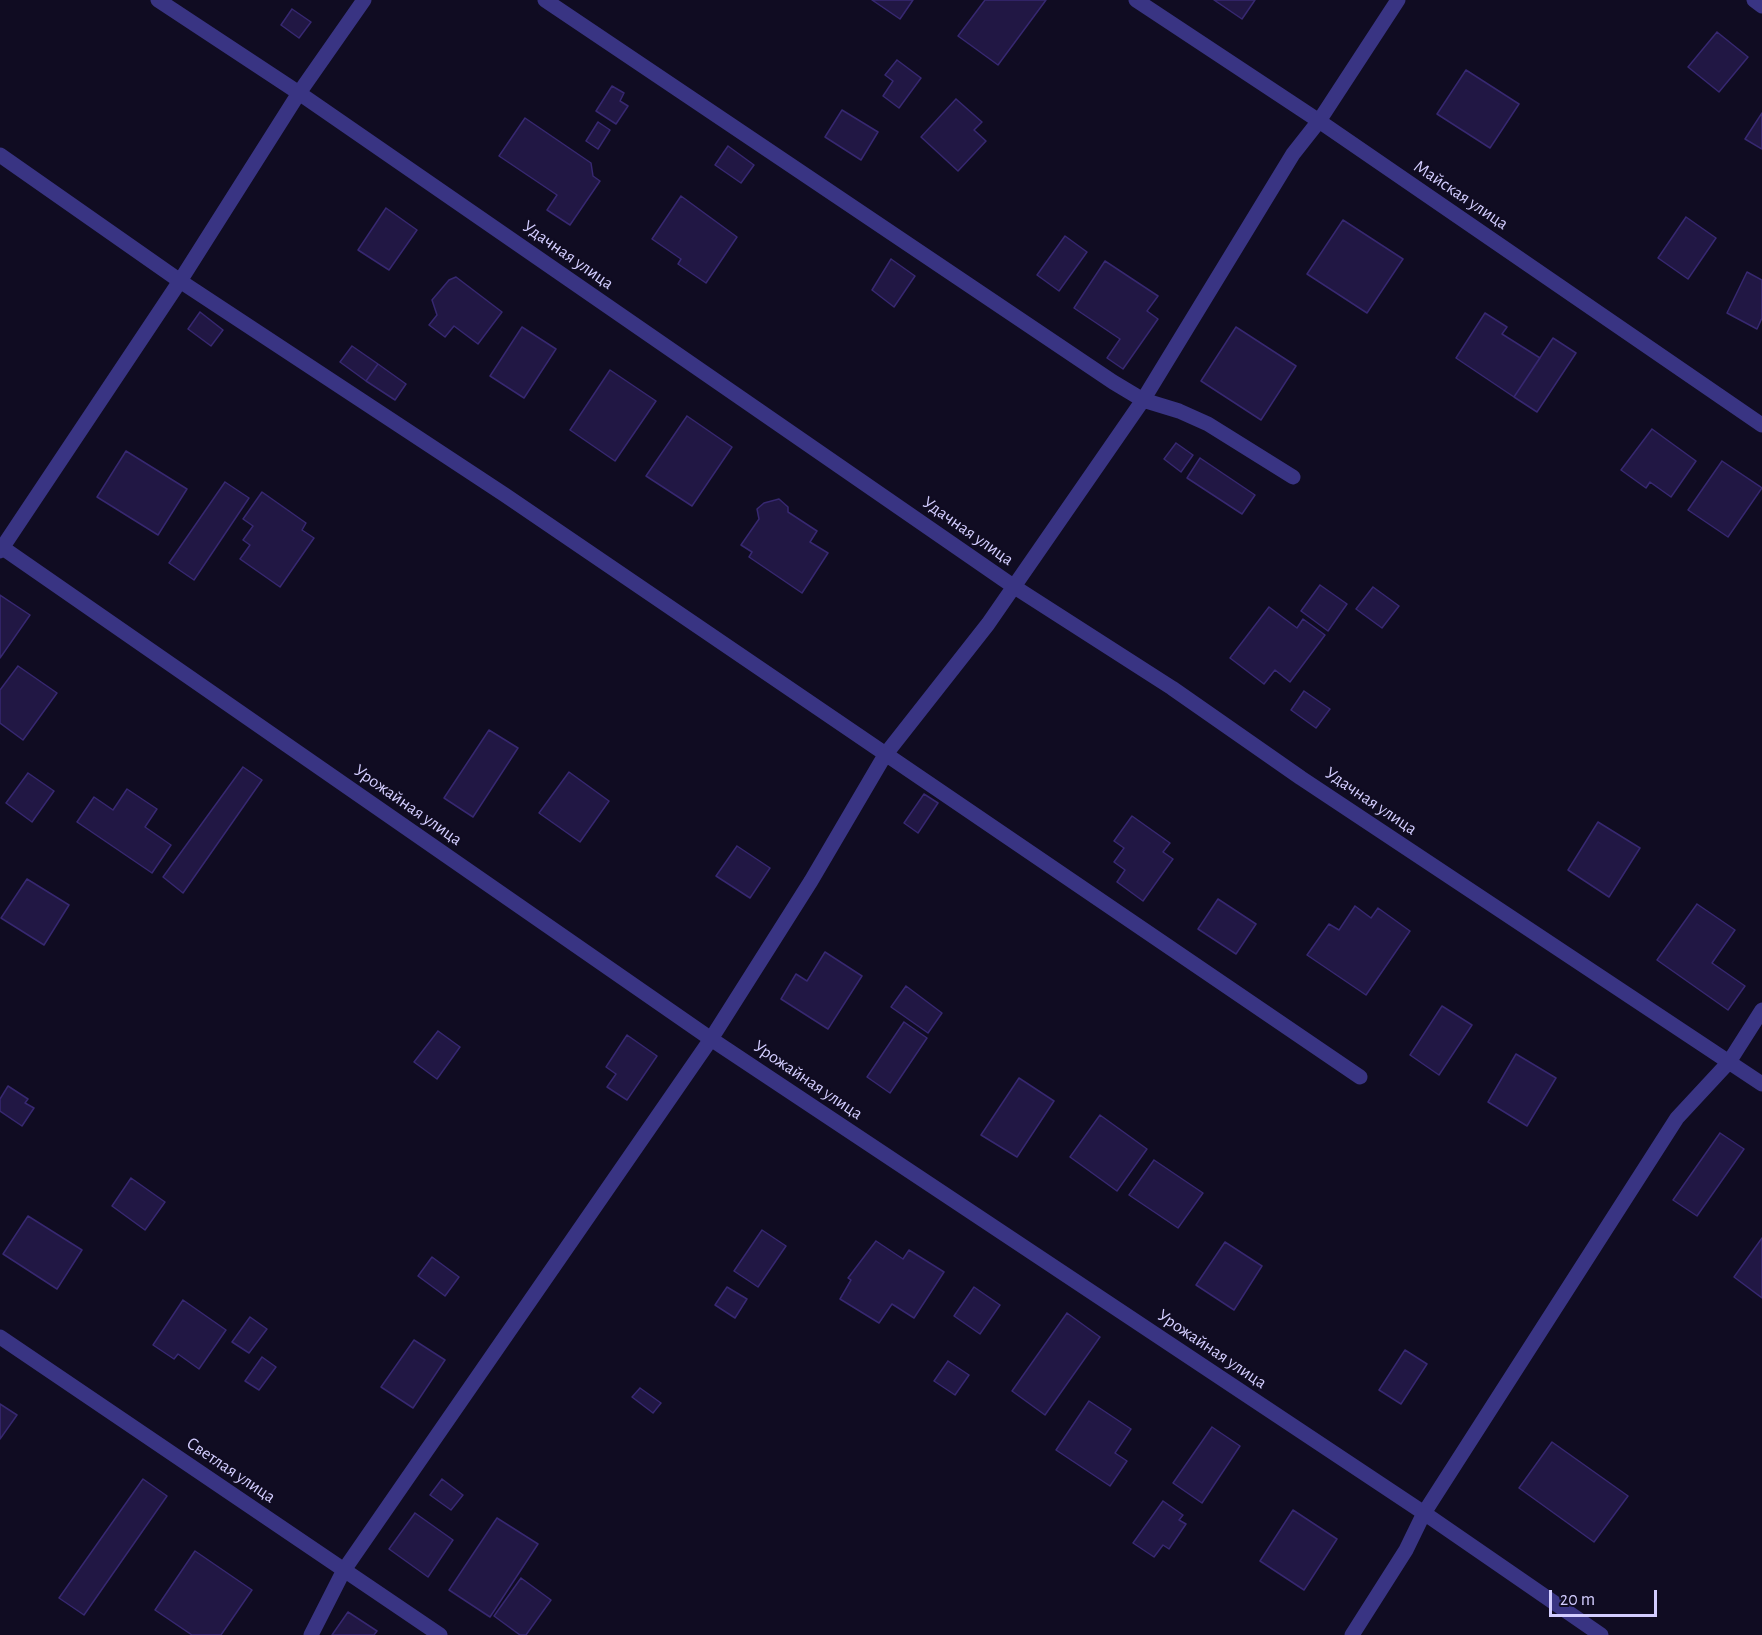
<!DOCTYPE html>
<meta charset="utf-8">
<style>
body{margin:0}
#map{position:relative;width:1762px;height:1635px;overflow:hidden;background:#100c22;font-family:"Alegreya Sans",sans-serif}
canvas{display:block}
.scale{position:absolute;left:1549px;top:1590px;width:108px;height:27px;box-sizing:border-box;border:3px solid #d3cdff;border-top:0;padding-left:8px;font-size:18px;line-height:21px;white-space:nowrap;color:#d3cdff;-webkit-text-stroke:4px #100c22;paint-order:stroke}
</style>
<div id="map">
<canvas width="1762" height="1635"></canvas>
<div class="scale">20 m</div>
</div>
<script>
const c = document.querySelector('canvas').getContext('2d');
c.lineJoin = 'round';
function paint(path, color) { c.fillStyle = color; c.fill(path, 'evenodd'); }
const poly = rows => new Path2D(rows.map(r => 'M' + r).join(''));
function stroke(path, color, width, dash) { c.strokeStyle = color; c.lineWidth = width; c.lineCap = dash ? 'butt' : 'round'; c.setLineDash(dash || []); c.stroke(path); }
function write(font, color, halo, rows, align = 'center') {
  c.font = font + ' "Alegreya Sans",sans-serif'; c.lineWidth = 4.5; c.setLineDash([]); c.textBaseline = 'middle'; c.strokeStyle = halo; c.fillStyle = color; for (const [text, x, y, turn = 0] of rows) {
    c.save(); c.translate(x, y); c.rotate((+turn || 0) * Math.PI / 180); c.textAlign = isNaN(turn) ? turn : align; if (halo) c.strokeText(text, 0, 0); c.fillText(text, 0, 0); c.restore();
  }
}
const building = poly([
 [872,0,913,0,900,19,872,0],
 [985,0,1046,0,998,65,958,36,985,0],
 [1214,0,1255,0,1242,19,1214,0],
 [292,9,311,22,299,38,281,25,292,9],
 [1717,32,1748,57,1719,92,1688,67,1717,32],
 [897,60,921,78,899,108,883,96,893,81,885,75,897,60],
 [1466,70,1519,104,1490,148,1437,114,1466,70],
 [612,86,624,93,620,101,628,106,616,124,596,111,612,86],
 [956,99,982,122,974,130,986,141,958,171,921,137,956,99],
 [842,110,878,132,861,160,825,137,842,110],
 [1762,113,1762,149,1745,139,1762,113],
 [525,118,591,163,593,176,600,181,570,225,547,210,557,195,499,156,525,118],
 [598,122,610,130,598,149,586,141,598,122],
 [728,146,754,165,741,183,715,165,728,146],
 [681,196,737,237,706,283,678,264,681,259,652,239,681,196],
 [386,208,417,230,389,270,358,250,386,208],
 [1686,217,1716,238,1688,279,1658,258,1686,217],
 [1343,220,1403,259,1367,313,1307,274,1343,220],
 [1065,236,1087,252,1059,291,1037,275,1065,236],
 [891,259,915,276,894,307,872,290,891,259],
 [1105,261,1158,296,1147,311,1158,319,1123,369,1107,358,1120,339,1074,308,1105,261],
 [1747,272,1762,280,1762,318,1757,329,1727,313,1747,272],
 [456,277,502,312,478,344,454,326,445,337,429,325,437,315,432,300,449,280,456,277],
 [200,312,223,330,211,346,188,329,200,312],
 [1485,313,1507,327,1502,334,1540,358,1514,397,1456,358,1485,313],
 [522,327,556,349,524,398,490,376,522,327],
 [1236,327,1296,366,1261,420,1201,381,1236,327],
 [1553,338,1576,353,1537,412,1514,397,1553,338],
 [352,346,378,364,366,381,340,362,352,346],
 [378,364,406,384,395,400,366,381,378,364],
 [610,370,656,401,615,461,570,430,610,370],
 [687,416,732,447,692,506,646,476,687,416],
 [1652,429,1696,461,1671,497,1650,482,1646,488,1621,470,1652,429],
 [1176,443,1193,455,1181,472,1164,459,1176,443],
 [126,451,187,489,158,535,97,497,126,451],
 [1200,458,1255,495,1242,514,1187,478,1200,458],
 [1722,461,1762,488,1728,537,1688,510,1722,461],
 [225,482,249,498,194,580,169,563,225,482],
 [262,492,306,523,302,530,314,538,280,587,240,559,250,545,243,540,253,526,243,519,262,492],
 [779,499,788,507,788,512,817,531,810,542,828,553,802,593,749,557,752,552,741,545,759,519,757,509,764,503,779,499],
 [1320,585,1347,604,1328,631,1301,611,1320,585],
 [1373,587,1399,606,1382,628,1356,609,1373,587],
 [0,595,30,615,0,658,0,595],
 [1269,607,1297,628,1303,619,1325,635,1290,682,1275,670,1264,684,1230,658,1269,607],
 [18,666,57,693,23,740,0,723,0,690,18,666],
 [1304,691,1330,709,1316,728,1291,710,1304,691],
 [489,730,518,748,473,817,444,798,489,730],
 [243,767,262,780,183,893,163,877,243,767],
 [569,772,609,801,580,842,539,813,569,772],
 [28,773,54,791,32,822,6,803,28,773],
 [127,789,157,809,145,827,171,845,152,873,77,822,94,797,113,810,127,789],
 [924,794,938,803,918,833,904,823,924,794],
 [1132,816,1170,843,1163,852,1173,859,1143,901,1117,882,1125,870,1114,862,1124,848,1114,841,1132,816],
 [1598,822,1640,848,1609,897,1568,870,1598,822],
 [737,846,770,868,750,898,716,876,737,846],
 [27,879,69,905,44,945,1,918,27,879],
 [1218,899,1256,924,1236,954,1198,929,1218,899],
 [1697,904,1735,930,1712,963,1745,986,1728,1010,1657,960,1697,904],
 [1355,906,1371,918,1378,908,1410,931,1366,995,1307,955,1329,924,1339,930,1355,906],
 [825,952,862,976,828,1029,781,999,796,974,807,981,825,952],
 [906,986,942,1013,928,1033,891,1007,906,986],
 [1442,1006,1472,1025,1439,1075,1410,1055,1442,1006],
 [904,1022,927,1038,890,1093,867,1077,904,1022],
 [438,1031,460,1047,437,1079,414,1062,438,1031],
 [627,1035,657,1056,627,1100,607,1087,616,1074,606,1067,627,1035],
 [1516,1054,1556,1078,1527,1126,1488,1102,1516,1054],
 [1019,1078,1054,1101,1017,1157,981,1135,1019,1078],
 [8,1086,28,1099,25,1103,34,1108,22,1126,0,1111,0,1099,8,1086],
 [1100,1115,1147,1149,1117,1191,1070,1157,1100,1115],
 [1720,1133,1744,1149,1697,1216,1673,1200,1720,1133],
 [1154,1160,1203,1193,1178,1228,1129,1195,1154,1160],
 [131,1178,165,1202,145,1230,112,1206,131,1178],
 [28,1216,82,1250,57,1289,3,1254,28,1216],
 [762,1230,786,1246,758,1287,734,1271,762,1230],
 [1762,1238,1762,1298,1734,1277,1762,1238],
 [876,1241,903,1259,909,1250,944,1272,914,1318,892,1304,879,1323,840,1299,851,1280,848,1278,876,1241],
 [1225,1242,1262,1266,1234,1310,1196,1285,1225,1242],
 [432,1257,459,1277,445,1296,418,1276,432,1257],
 [727,1287,747,1299,735,1318,715,1305,727,1287],
 [974,1287,1000,1305,980,1334,954,1316,974,1287],
 [183,1300,226,1330,199,1369,178,1354,174,1359,153,1345,183,1300],
 [1067,1313,1100,1337,1045,1415,1012,1391,1067,1313],
 [250,1317,267,1329,249,1353,232,1342,250,1317],
 [414,1340,445,1360,413,1408,381,1387,414,1340],
 [1405,1350,1427,1364,1401,1404,1379,1390,1405,1350],
 [262,1357,276,1367,259,1390,245,1381,262,1357],
 [948,1361,969,1375,955,1395,934,1381,948,1361],
 [640,1388,661,1403,653,1413,632,1397,640,1388],
 [1089,1401,1131,1429,1115,1453,1127,1461,1110,1486,1056,1450,1089,1401],
 [0,1404,17,1415,0,1439,0,1404],
 [1212,1427,1240,1446,1202,1503,1173,1483,1212,1427],
 [1552,1442,1628,1496,1594,1542,1519,1488,1552,1442],
 [143,1479,167,1496,84,1615,59,1598,143,1479],
 [442,1479,463,1495,451,1510,430,1495,442,1479],
 [1163,1501,1183,1515,1179,1520,1186,1524,1169,1549,1163,1545,1154,1557,1133,1543,1163,1501],
 [1293,1510,1337,1539,1304,1590,1260,1561,1293,1510],
 [415,1513,453,1540,428,1577,389,1549,415,1513],
 [497,1518,538,1544,490,1617,449,1590,497,1518],
 [195,1551,252,1590,221,1635,192,1635,155,1610,195,1551],
 [521,1578,551,1600,526,1635,520,1635,494,1616,521,1578],
 [348,1612,377,1631,374,1635,332,1635,348,1612]
]);
const minor = poly([
 [158,0,299,93,1013,586,1172,688,1301,778,1762,1084],
 [545,0,1113,382,1143,400,1179,411,1208,424,1293,477],
 [1136,0,1319,121,1762,425],
 [1754,0,1762,6],
 [0,155,180,281,505,495,1360,1077],
 [0,546,711,1039,1424,1513,1601,1635],
 [0,551,180,281,299,93,364,0],
 [0,1337,440,1635],
 [311,1635,344,1570,711,1039,811,881,885,755,988,624,1143,400,1293,154,1319,121,1398,0],
 [1352,1635,1406,1550,1424,1513,1677,1118,1729,1062,1762,1010]
]);
const streetNames = [
 ["Майская улица",1461,195,34],
 ["Удачная улица",568,255,35],
 ["Удачная улица",968,531,35],
 ["Удачная улица",1371,801,34],
 ["Урожайная улица",408,805,35],
 ["Урожайная улица",808,1080,34],
 ["Урожайная улица",1212,1349,34],
 ["Светлая улица",231,1470,34]
];
paint(building, '#211744');
stroke(building, '#372871', 1.5);
stroke(minor, '#393483', 15);
write('18px', '#d3cdff', '#100c22', streetNames);
</script>
